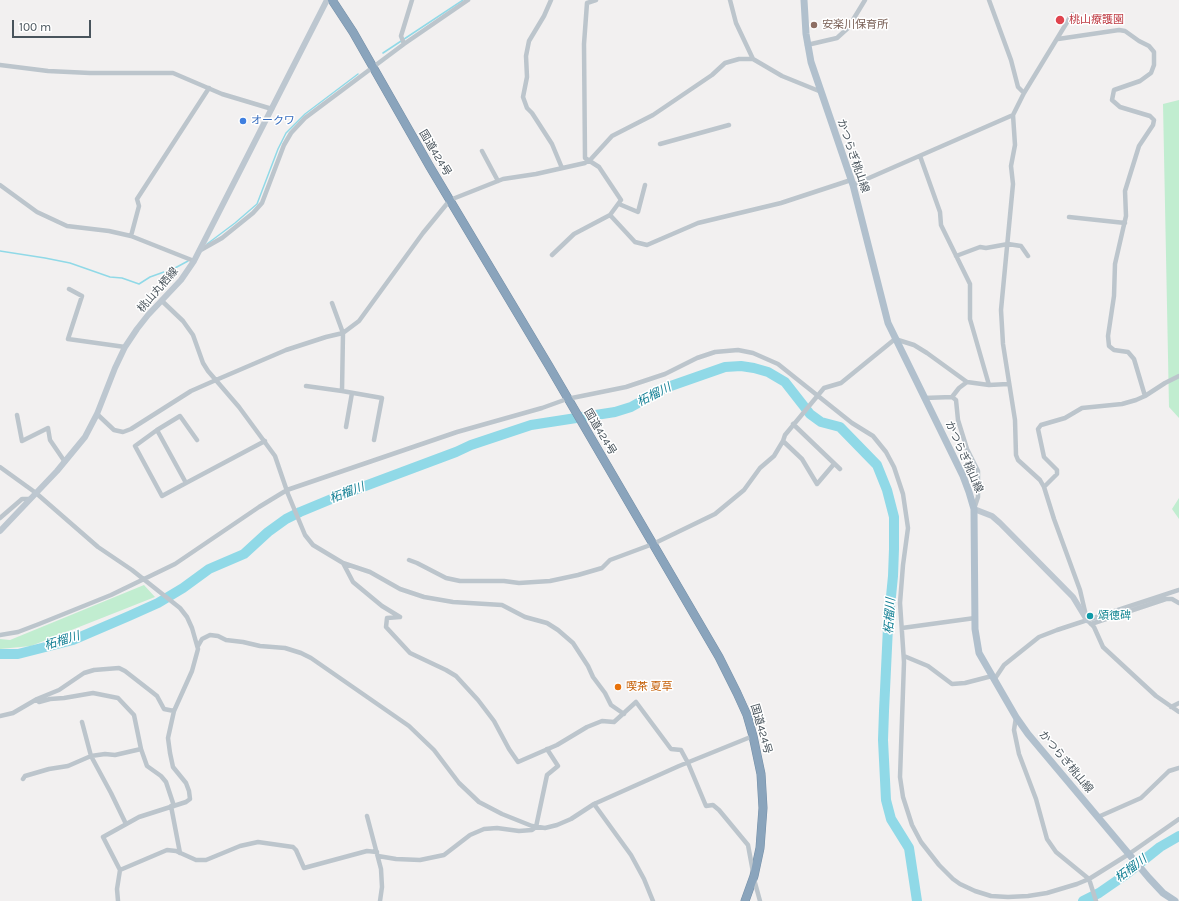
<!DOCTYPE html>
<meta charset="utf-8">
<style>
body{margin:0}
#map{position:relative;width:1179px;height:901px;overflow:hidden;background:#f2f0f0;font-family:Karla,sans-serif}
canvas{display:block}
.scale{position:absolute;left:12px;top:20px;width:79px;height:18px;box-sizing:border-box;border:2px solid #49545c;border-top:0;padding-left:5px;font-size:12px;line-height:14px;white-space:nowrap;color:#49545c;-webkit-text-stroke:3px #fff;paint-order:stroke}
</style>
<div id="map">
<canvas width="1179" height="901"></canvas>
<div class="scale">100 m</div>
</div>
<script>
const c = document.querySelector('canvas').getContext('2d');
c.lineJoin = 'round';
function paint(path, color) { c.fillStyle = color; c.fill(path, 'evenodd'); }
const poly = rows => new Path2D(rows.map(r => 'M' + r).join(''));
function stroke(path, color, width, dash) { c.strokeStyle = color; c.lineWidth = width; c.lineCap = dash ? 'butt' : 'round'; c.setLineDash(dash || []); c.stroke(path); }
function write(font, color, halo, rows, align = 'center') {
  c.font = font + ' Karla,"Noto Sans JP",sans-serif'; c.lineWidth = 3; c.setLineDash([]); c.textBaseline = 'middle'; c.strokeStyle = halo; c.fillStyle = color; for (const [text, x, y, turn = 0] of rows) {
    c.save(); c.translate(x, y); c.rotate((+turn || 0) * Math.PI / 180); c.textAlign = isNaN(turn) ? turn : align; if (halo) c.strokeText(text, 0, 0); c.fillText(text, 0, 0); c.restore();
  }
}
const green = poly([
 [1179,100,1179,418,1169,407,1163,104],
 [1179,498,1179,519,1172,509],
 [144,585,155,597,31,646,0,649,0,639,10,640]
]);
const stream = poly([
 [383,53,463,0],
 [207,244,235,223,257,204,278,149,286,133,305,114,358,74],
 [0,251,45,258,70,263,110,277,122,278,139,284,150,277,175,268,188,261]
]);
const river = poly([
 [0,654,18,654,73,640,129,616,158,603,183,588,209,569,244,554,268,532,286,519,300,512,341,495,456,452,471,445,531,425,615,412,631,407,665,388,725,367,741,366,754,368,768,372,785,382,810,414,821,422,840,427,877,465,887,490,894,517,894,549,893,576,888,627,884,711,883,740,886,800,891,819,909,848,917,901],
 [1083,901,1099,893,1125,875,1160,847,1179,836]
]);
const street = poly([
 [551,0,544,16,529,41,526,56,527,77,523,97,527,108,532,113,552,144,562,168],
 [596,0,587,3,584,44,585,158,599,167,621,200,610,215,635,242,647,245,698,223,781,203,851,180],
 [730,0,736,23,753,59,782,76,819,91],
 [989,0,1011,60,1018,87,1024,93],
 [1072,14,1024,93,1013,115,1015,145,1011,166,1013,184,1001,310,1003,344,1015,420,1016,455,1018,460,1040,480,1044,487,1054,519,1080,590,1087,620,1094,627,1103,647,1156,696,1179,712],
 [1058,39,1119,30,1125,31,1139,41,1149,46,1154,52,1154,65,1151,73,1140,81,1114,90,1112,100,1120,107,1150,116,1154,120,1153,125,1139,146,1125,191,1126,216,1115,264,1114,296,1108,336,1109,346,1114,350,1128,352,1134,359,1145,396],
 [404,44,401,36,412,0],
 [807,45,837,38,848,28,865,0],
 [0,65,48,71,90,73,173,73,222,94,272,109],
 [660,144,729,125],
 [482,151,498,181],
 [920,156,940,212,941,225,970,284,970,319,989,385],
 [0,185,37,212,67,226,109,231,131,236,194,261],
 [853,185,1013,115],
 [619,204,638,212,645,185],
 [1069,217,1125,223],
 [131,236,139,206,137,199,209,88],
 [199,251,222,238,253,213,262,203,284,145,291,133,305,118,404,44,468,0],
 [552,255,574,234,610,215],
 [956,256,980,247,986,248,1008,244,1021,246,1028,256],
 [69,289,82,296,68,339,125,347],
 [162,301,183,321,193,335,203,363,208,371,239,407,275,456,288,494,305,535,313,545,343,563,370,572,400,589,424,597,453,602,502,605,525,617,547,623,558,630,573,643,588,666,593,677,605,693,611,705,624,714],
 [332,303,343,333,342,391,382,398,374,440],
 [306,386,342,391],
 [952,397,956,400,958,420,967,449,978,471,978,497,974,509],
 [924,398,952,397,959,388,967,382],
 [97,414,114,430,123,432,131,429,191,391,216,380,286,350,326,337,343,333,359,321,423,233,450,200,503,179,536,174,585,163,591,159,612,136,653,115,712,75,725,63,739,59,753,59],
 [17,415,22,441,48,428,50,440,65,462],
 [793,424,840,469],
 [346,427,352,393],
 [157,430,180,416,197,440],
 [783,441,802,459,817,484,834,464],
 [0,467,36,493,98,547,132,570,180,608,187,617,192,628,198,649,192,671,174,711,164,709,157,696,152,692,125,671,119,668,94,670,84,673,59,690,37,699,13,713,0,716],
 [186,483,162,496,135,446,157,430,186,483,265,441],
 [1044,487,1057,474,1057,470,1044,457,1038,429,1041,425,1065,418,1082,408,1122,404,1136,400,1145,396,1165,383,1179,376],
 [0,518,22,499,30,499],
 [409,560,417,563,446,578,460,581,504,581,519,583,550,581,578,575,602,568,610,560,653,544,715,514,744,490,760,468,774,456,783,441,785,435,824,388,841,383,895,339,914,345,927,353,967,382,989,385,1008,384],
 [343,563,353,582,382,606,400,617],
 [400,617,387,618,386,627,410,653,446,670,456,676,478,700,494,721,509,749,518,762,557,745,587,727,602,721,614,722,636,702,671,749,681,750,688,763,706,806,713,805,719,810,748,845,753,872],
 [1091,624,1166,599,1172,599,1179,603],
 [902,628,975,618],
 [0,635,18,632,39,624,111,595,175,564,259,507,287,490,457,432,542,408,567,399,626,387,665,374,697,358,715,352,738,350,753,353,778,364,852,423,873,436,886,452,894,467,903,494,908,528,903,565,900,603,904,662,900,777,903,797,912,825,921,842,939,865,953,879,960,884,975,891,991,896,1008,897,1028,896,1047,893,1077,884,1089,879,1129,854,1179,819],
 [198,646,202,639,210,635,218,636,226,640,243,642,260,646,285,648,301,653,311,658,409,726,434,750,459,783,479,802,502,814,532,826,545,828,557,825,571,819,594,804,679,766,753,736],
 [904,656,928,666,952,684,965,683,992,676],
 [994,680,1004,665,1039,637,1057,630,1179,590],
 [37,699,39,702,50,699,64,698,93,693,118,698,134,715,141,749,147,766,161,776,166,782,174,806],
 [1171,707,1179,703],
 [1016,717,1014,730,1019,754,1036,799,1047,839,1056,852,1089,879,1096,901],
 [82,722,91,756,111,793,126,824],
 [23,779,25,776,49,769,68,766,91,756,105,754,115,755,141,749],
 [594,804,631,855,644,879,653,901],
 [171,806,180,853],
 [367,816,381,869,382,887,380,901],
 [1098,817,1141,798,1169,771,1179,768],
 [378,856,396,859,420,860,444,855,470,835,484,829,497,828,519,831,532,830,536,827,547,775,558,766,547,749],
 [120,870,167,850,176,851,196,860,206,860,240,846,258,842,293,847,296,850,304,868,367,851,377,852],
 [754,879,760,901],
 [118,901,117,889,120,870,103,837,139,817,186,802,190,799,189,791,186,783,173,767,170,753,168,738,174,711]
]);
const secondary = poly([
 [974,509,992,516,1000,523,1073,597,1087,620],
 [0,531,57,471,85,437,97,414,115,368,125,347,137,329,148,315,181,280,194,261,327,0]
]);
const primary = poly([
 [804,0,806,34,811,62,853,185,888,323,963,476,969,492,974,509,975,629,979,653,1016,717,1028,734,1149,878,1163,893,1175,901]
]);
const highway = poly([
 [332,0,353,32,430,167,549,366,653,544,719,657,737,693,747,715,753,736,761,774,763,808,760,848,754,876,745,901]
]);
const markers = [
 [1060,20,5,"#e0444e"],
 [814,25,4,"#8d6e63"],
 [243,121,4,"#3f7fe0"],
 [1090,616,4,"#0f9aa8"],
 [618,687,4,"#e8710a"]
];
const healthNames = [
 ["桃山療護園",1069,20]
];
const educationNames = [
 ["安楽川保育所",822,25]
];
const shopNames = [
 ["オークワ",251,121]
];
const streetNames = [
 ["国道424号",435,153,59],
 ["かつらぎ桃山線",853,156,71],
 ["桃山丸栖線",158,290,-49],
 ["国道424号",600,432,59],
 ["かつらぎ桃山線",964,457,66],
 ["国道424号",761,729,74],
 ["かつらぎ桃山線",1066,762,50]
];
const cultureNames = [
 ["頌徳碑",1098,616]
];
const foodNames = [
 ["喫茶 夏草",626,687]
];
const waterNames = [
 ["柘榴川",654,395,-27],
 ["柘榴川",347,493,-21],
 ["柘榴川",890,616,-86],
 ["柘榴川",62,641,-17],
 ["柘榴川",1131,869,-37]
];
paint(green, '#c1edd0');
stroke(stream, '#90d9e7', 1.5);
stroke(river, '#90d9e7', 10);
stroke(highway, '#758fa7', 9);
stroke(street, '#bcc5cc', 4.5);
stroke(secondary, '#bdc7d0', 6);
stroke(primary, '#b1c0cd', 7);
stroke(highway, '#8aa4bc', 8);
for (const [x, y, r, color] of markers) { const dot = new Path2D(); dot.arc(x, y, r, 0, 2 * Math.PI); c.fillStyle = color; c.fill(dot); stroke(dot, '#fff', 1.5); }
write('11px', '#be3a42', '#fff', healthNames, 'left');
write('11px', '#785e54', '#fff', educationNames, 'left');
write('11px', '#366cbe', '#fff', shopNames, 'left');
write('11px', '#49545c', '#fff', streetNames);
write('11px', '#0d838f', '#fff', cultureNames, 'left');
write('11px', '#c56008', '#fff', foodNames, 'left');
write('italic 12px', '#148095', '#fff', waterNames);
</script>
